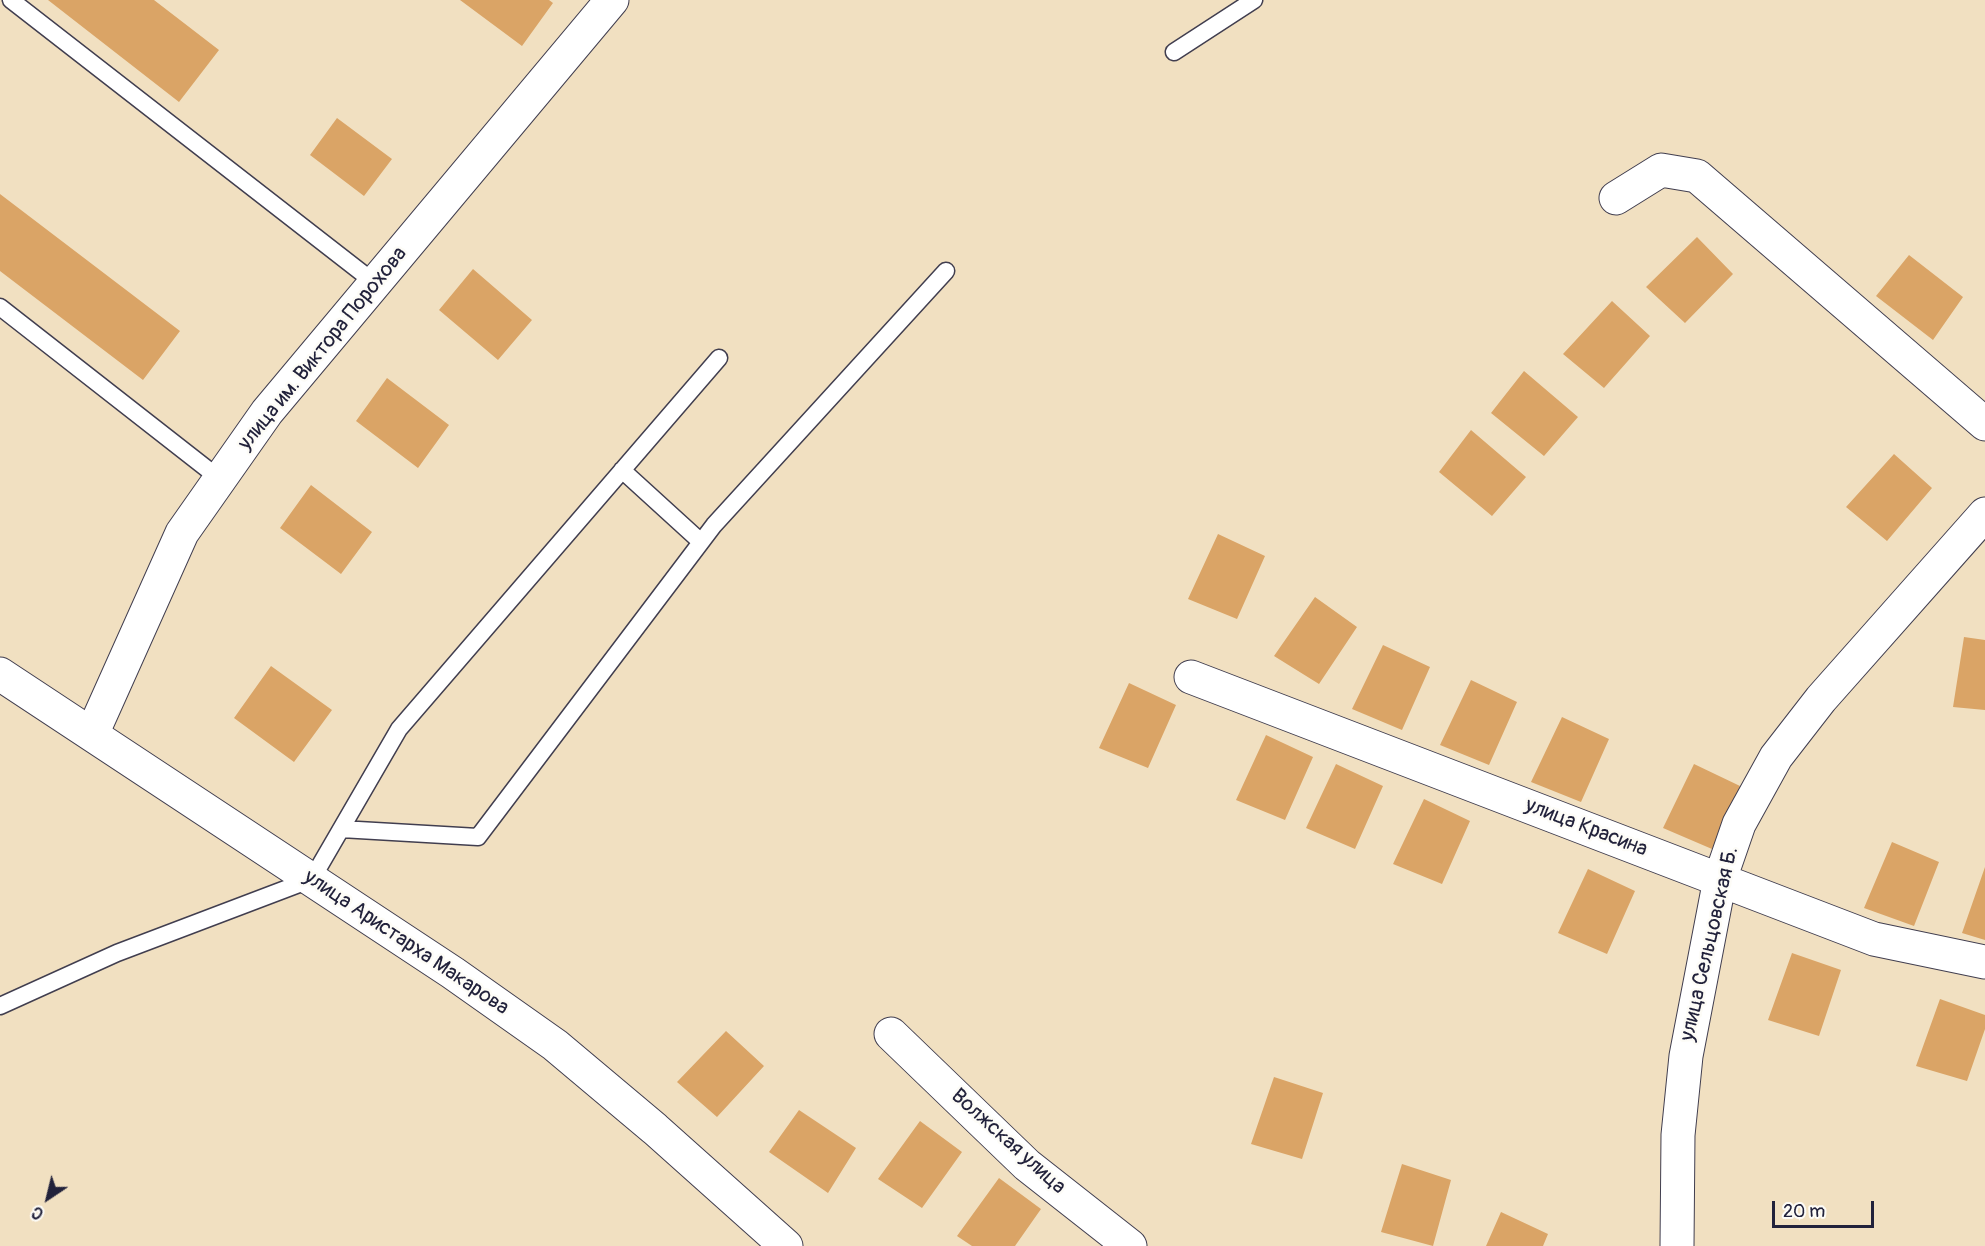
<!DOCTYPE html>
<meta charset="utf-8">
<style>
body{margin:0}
#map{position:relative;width:1985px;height:1246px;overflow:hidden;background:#f1e0c1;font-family:Pangolin,sans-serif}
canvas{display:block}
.north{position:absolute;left:18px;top:1168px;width:60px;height:60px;-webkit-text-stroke:4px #fdfcf7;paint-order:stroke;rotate:215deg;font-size:16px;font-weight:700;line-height:24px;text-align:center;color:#22223b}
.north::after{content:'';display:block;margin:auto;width:21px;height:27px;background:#22223b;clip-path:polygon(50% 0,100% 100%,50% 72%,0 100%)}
.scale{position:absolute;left:1772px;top:1201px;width:102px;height:27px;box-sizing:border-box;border:3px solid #22223b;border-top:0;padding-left:8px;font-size:18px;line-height:21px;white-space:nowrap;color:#22223b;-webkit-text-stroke:4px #fdfcf7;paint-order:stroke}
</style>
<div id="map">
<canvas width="1985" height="1246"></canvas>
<div class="north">С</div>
<div class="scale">20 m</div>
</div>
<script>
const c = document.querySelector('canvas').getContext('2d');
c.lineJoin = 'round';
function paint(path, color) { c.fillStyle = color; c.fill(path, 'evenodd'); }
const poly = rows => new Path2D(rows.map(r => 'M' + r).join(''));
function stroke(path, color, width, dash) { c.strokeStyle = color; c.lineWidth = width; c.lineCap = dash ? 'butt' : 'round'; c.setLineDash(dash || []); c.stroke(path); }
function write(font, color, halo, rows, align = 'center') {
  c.font = font + ' Pangolin,sans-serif'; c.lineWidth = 5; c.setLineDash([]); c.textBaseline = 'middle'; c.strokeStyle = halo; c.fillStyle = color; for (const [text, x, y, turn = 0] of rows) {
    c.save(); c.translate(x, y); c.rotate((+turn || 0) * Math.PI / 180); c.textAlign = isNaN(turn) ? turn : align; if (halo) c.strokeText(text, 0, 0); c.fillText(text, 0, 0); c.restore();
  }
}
const building = poly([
 [48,0,154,0,219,50,179,102],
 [460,0,549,0,553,3,522,46],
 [337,118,392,159,364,196,310,155],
 [0,194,180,331,143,380,0,271],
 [1697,237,1733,274,1685,323,1646,287],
 [1909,255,1963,297,1933,340,1876,296],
 [473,269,532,320,498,360,439,310],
 [1612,301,1650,336,1604,388,1563,354],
 [1524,371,1578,417,1544,456,1491,413],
 [387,378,449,425,418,468,356,421],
 [1471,430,1526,477,1492,516,1439,472],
 [1894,454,1932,488,1887,541,1846,507],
 [311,485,372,532,341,574,280,528],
 [1218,534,1265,556,1237,619,1188,599],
 [1315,597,1357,627,1319,684,1274,656],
 [1964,637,1985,640,1985,710,1953,707],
 [1383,645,1430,667,1402,730,1352,709],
 [271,666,332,710,294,762,234,718],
 [1471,680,1517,702,1489,765,1440,745],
 [1129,683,1176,705,1148,768,1099,748],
 [1562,717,1609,739,1581,802,1531,782],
 [1266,735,1313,757,1285,820,1236,800],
 [1336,764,1383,786,1355,849,1306,828],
 [1694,764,1740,786,1712,849,1663,828],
 [1424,799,1470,821,1442,884,1393,864],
 [1892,842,1939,862,1914,926,1864,908],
 [1985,867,1985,940,1962,933],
 [1588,869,1635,891,1607,954,1558,933],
 [1792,953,1841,970,1819,1036,1768,1020],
 [1940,999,1985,1015,1985,1029,1967,1081,1916,1066],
 [726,1031,764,1066,717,1117,677,1082],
 [1274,1077,1323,1093,1302,1159,1251,1144],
 [799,1110,856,1148,828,1193,769,1152],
 [920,1121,962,1152,922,1208,878,1179],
 [1402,1164,1451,1180,1433,1246,1381,1232],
 [999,1178,1041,1209,1015,1246,972,1246,957,1236],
 [1501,1212,1548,1234,1543,1246,1486,1246]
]);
const lane = poly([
 [11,0,375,283],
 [1174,52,1254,0],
 [0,307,220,479],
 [622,470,701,542],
 [341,829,478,837,714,525,946,271],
 [0,1006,117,953,312,879,399,729,719,358]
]);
const street = poly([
 [1616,198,1661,170,1697,176,1985,424],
 [1191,677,1874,939,1985,962],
 [92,734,182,533,267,412,612,0],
 [891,1034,1027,1165,1130,1246],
 [1677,1246,1678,1135,1686,1056,1720,879,1739,824,1776,757,1821,699,1985,514]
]);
const secondary = poly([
 [0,674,453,973,555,1045,655,1129,786,1246]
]);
const streetNames = [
 ["улица им. Виктора Порохова",323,349,-51],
 ["улица Красина",1586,828,21],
 ["улица Аристарха Макарова",406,943,34],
 ["улица Сельцовская Б.",1710,944,-77],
 ["Волжская улица",1008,1142,42]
];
paint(building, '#daa466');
stroke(lane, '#413e4f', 19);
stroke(street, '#413e4f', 35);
stroke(secondary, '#413e4f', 35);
stroke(lane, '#fff', 16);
stroke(street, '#fff', 33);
stroke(secondary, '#fff', 33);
write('21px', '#22223b', '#fdfcf7', streetNames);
</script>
